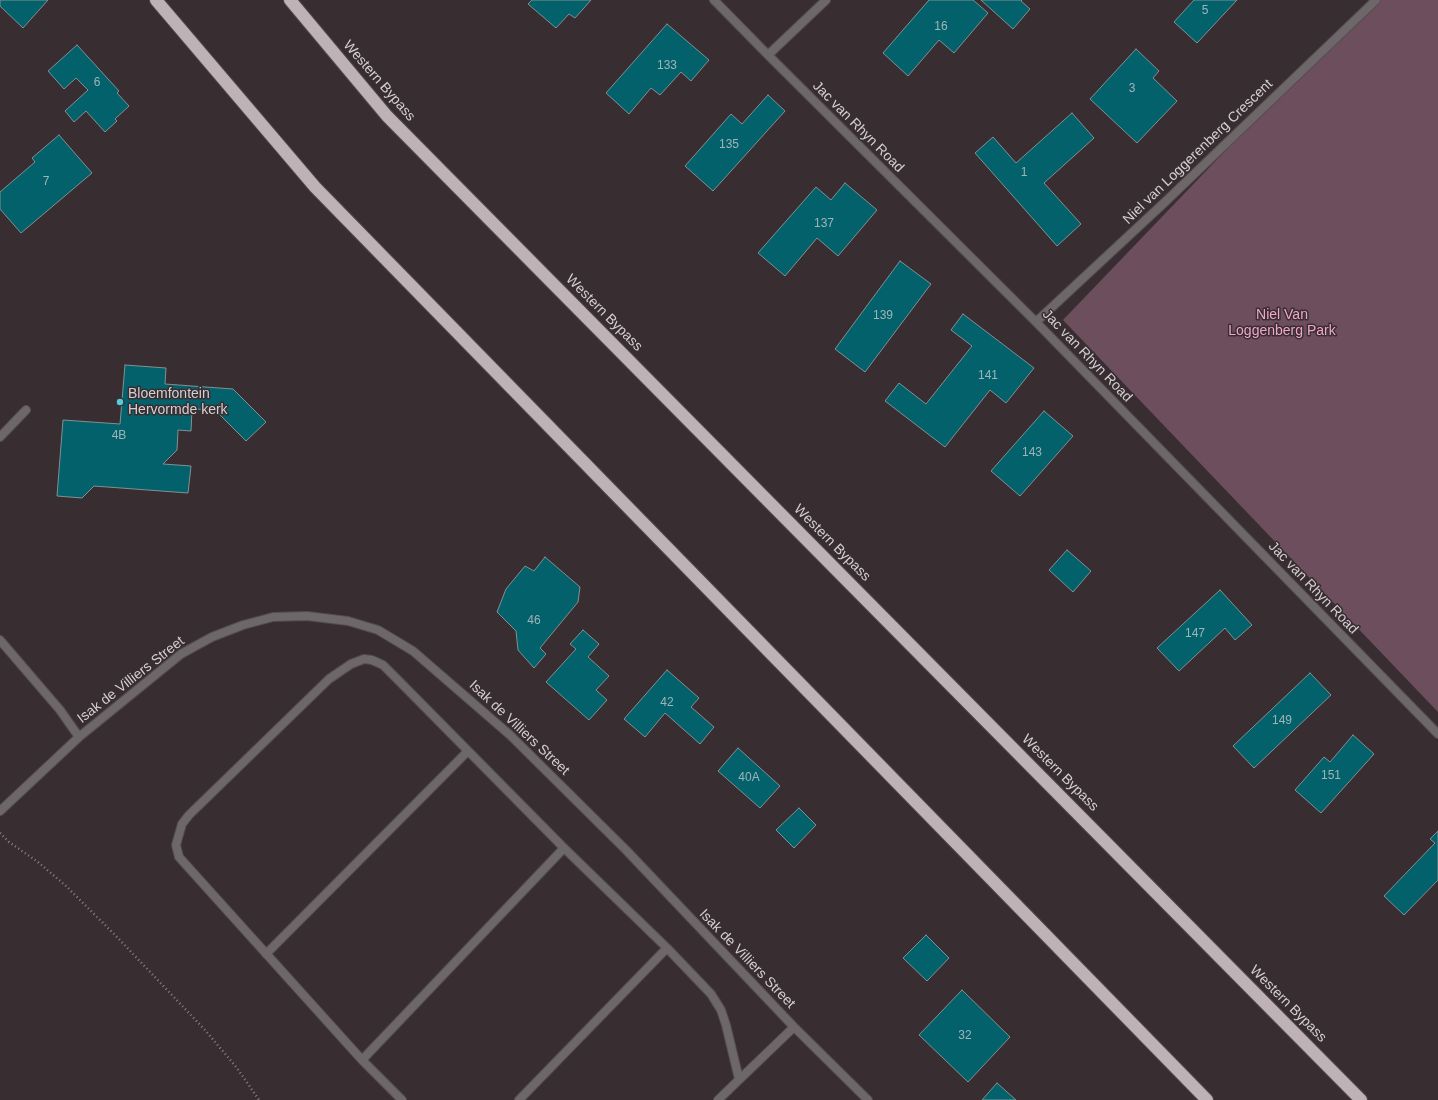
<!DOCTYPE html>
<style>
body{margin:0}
canvas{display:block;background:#382e32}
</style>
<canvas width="1438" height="1100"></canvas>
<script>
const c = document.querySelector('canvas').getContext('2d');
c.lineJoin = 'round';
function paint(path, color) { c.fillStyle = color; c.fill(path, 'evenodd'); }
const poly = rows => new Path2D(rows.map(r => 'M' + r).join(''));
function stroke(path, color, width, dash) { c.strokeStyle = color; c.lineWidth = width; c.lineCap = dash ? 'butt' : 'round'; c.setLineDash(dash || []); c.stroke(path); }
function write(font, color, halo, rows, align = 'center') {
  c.font = font + ' Arial,sans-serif'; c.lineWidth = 3; c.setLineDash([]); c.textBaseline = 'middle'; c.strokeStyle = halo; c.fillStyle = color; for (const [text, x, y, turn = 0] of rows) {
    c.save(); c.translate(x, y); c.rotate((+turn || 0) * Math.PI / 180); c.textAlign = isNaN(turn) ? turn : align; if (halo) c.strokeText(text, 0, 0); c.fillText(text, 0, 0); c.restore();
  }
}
const green = poly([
 [1370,0,1438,0,1438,712,1063,320]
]);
const building = poly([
 [0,0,48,0,23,28,0,6,0,0],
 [532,0,591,0,575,18,569,14,556,28,528,4,532,0],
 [929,0,973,0,988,13,954,53,939,40,908,76,883,53,929,0],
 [981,0,1022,0,1021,1,1030,9,1013,29,981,0],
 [1194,0,1237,0,1197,43,1174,22,1194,0],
 [667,24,709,60,691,81,681,72,660,95,651,88,629,114,606,93,667,24],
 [77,45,119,91,117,93,129,106,115,119,117,121,105,132,86,111,74,122,65,111,88,90,76,78,64,89,48,71,77,45],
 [1136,49,1159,71,1153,78,1177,101,1137,143,1090,99,1136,49],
 [768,95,785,111,713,191,685,166,731,114,742,124,768,95],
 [1072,113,1094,138,1044,183,1081,224,1057,246,975,153,993,137,1016,163,1072,113],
 [59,135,92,173,21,233,0,209,0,192,35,162,32,158,59,135],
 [845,183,877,210,838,256,817,238,785,276,758,253,816,187,831,200,845,183],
 [900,261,931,284,865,372,835,349,900,261],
 [963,314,1034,368,1006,403,990,390,945,447,885,401,899,383,926,404,972,346,951,330,963,314],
 [125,365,166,368,165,384,233,389,266,422,246,441,215,410,192,409,191,431,178,430,177,450,163,464,191,466,188,493,94,486,82,498,57,496,63,420,120,424,125,365],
 [1044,411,1073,436,1020,496,991,471,1044,411],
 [1067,550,1091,571,1073,592,1049,570,1067,550],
 [545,557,580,587,578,602,540,648,546,654,534,668,518,650,516,631,497,612,506,589,525,566,534,571,545,557],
 [1220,590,1252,625,1235,640,1225,628,1179,671,1157,648,1220,590],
 [583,630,599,644,588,657,609,676,596,690,607,700,589,720,546,682,576,649,570,644,583,630],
 [667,670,699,698,691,707,714,727,700,744,665,713,645,737,624,719,667,670],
 [1310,673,1331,695,1254,768,1233,746,1310,673],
 [1353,735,1374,754,1321,813,1295,790,1324,757,1330,762,1353,735],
 [738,748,780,786,760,808,718,771,738,748],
 [799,808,816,825,794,848,776,830,799,808],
 [1438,831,1438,880,1404,915,1384,896,1435,843,1430,839,1438,831],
 [926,935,949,958,927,981,903,958,926,935],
 [962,990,1010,1037,968,1082,919,1035,962,990],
 [997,1083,1016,1100,982,1100,997,1083]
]);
const path = poly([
 [0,833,9,842,38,862,66,886,117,937,205,1030,237,1068,259,1100]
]);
const lane = poly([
 [0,437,26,410]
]);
const street = poly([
 [714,0,768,55,1036,322,1438,734],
 [768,55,826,0],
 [1036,322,1165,202,1376,0],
 [0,640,60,710,79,737],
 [0,811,79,737,181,654,212,637,243,625,273,617,307,616,348,621,378,630,413,651,510,735,626,850,794,1027,868,1100],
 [266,954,468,751],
 [362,1060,564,848],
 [402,1100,362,1060,179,857,176,845,182,824,189,815,329,679,351,664,364,659,372,660,383,665,399,681,564,848,667,948,711,994,721,1010,726,1025,739,1079],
 [519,1100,667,948],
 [718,1100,794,1027]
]);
const highway = poly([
 [156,0,315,187,1207,1100],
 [290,0,387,116,1361,1100]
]);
const markers = [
 [120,402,4,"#53cbda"]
];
const numberNames = [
 ["5",1205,11],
 ["16",941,27],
 ["133",667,66],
 ["6",97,83],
 ["3",1132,89],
 ["135",729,145],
 ["1",1024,173],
 ["7",46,182],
 ["137",824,224],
 ["139",883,316],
 ["141",988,376],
 ["4B",119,436],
 ["143",1032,453],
 ["46",534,621],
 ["147",1195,634],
 ["42",667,703],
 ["149",1282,721],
 ["151",1331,776],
 ["40A",749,778],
 ["32",965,1036]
];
const streetNames = [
 ["Western Bypass",379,81,49],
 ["Jac van Rhyn Road",858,127,45],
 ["Niel van Loggerenberg Crescent",1198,152,-44],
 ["Western Bypass",604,313,45],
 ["Jac van Rhyn Road",1087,356,46],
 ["Western Bypass",832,543,45],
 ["Jac van Rhyn Road",1313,588,46],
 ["Isak de Villiers Street",131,680,-38],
 ["Isak de Villiers Street",519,728,43],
 ["Western Bypass",1060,773,45],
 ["Isak de Villiers Street",747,959,46],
 ["Western Bypass",1288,1004,45]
];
const parkNames = [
 ["Niel Van",1282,315],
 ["Loggenberg Park",1282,331]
];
const poiNames = [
 ["Bloemfontein",128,394],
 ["Hervormde kerk",128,410]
];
paint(green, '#6c4e5c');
paint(building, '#02616b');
stroke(building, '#829092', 1);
stroke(lane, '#544b4f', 10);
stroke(street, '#544b4f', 10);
stroke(highway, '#544b4f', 14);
stroke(path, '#8a8286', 2.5, [1, 3]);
stroke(lane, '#6d676a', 8);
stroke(street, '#6d676a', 8);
stroke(highway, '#beb2b7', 12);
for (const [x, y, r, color] of markers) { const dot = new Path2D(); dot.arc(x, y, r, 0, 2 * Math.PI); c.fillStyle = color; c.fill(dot); stroke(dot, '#382e32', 1.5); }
write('12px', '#a0b4b8', null, numberNames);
write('14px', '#d5cfd2', '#382e32', streetNames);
write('14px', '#f5a4cb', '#382e32', parkNames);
write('14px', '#d5cfd2', '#382e32', poiNames, 'left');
</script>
